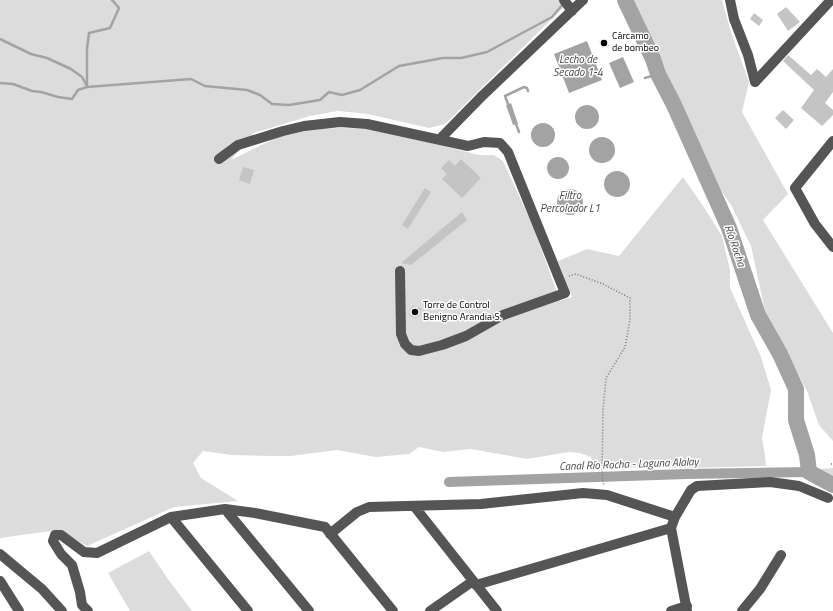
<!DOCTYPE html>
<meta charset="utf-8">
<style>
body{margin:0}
canvas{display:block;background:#fff}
</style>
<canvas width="833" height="611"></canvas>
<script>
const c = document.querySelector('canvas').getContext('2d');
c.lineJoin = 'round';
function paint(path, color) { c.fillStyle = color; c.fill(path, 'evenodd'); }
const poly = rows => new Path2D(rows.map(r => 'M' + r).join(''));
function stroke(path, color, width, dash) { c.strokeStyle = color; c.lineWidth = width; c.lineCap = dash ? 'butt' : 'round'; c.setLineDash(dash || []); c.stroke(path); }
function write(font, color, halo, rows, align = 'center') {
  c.font = font + ' "Titillium Web",sans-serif'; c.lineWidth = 3; c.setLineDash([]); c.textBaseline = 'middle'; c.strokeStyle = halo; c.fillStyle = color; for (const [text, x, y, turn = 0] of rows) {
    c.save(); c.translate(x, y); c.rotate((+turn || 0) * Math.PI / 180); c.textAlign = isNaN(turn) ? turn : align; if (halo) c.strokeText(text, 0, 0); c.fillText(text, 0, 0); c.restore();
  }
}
const green = poly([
 [0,0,571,0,445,124,429,128,368,114,338,111,310,116,254,133,231,160,282,135,301,129,344,128,368,129,428,142,479,155,494,155,503,161,533,226,560,301,572,297,558,261,587,249,619,256,683,177,703,206,722,236,730,270,730,288,761,357,771,390,762,438,765,456,766,466,685,468,595,467,591,457,580,453,569,452,527,459,471,449,443,452,419,447,409,454,376,457,337,450,290,456,273,456,231,455,203,451,193,463,201,478,238,501,174,507,87,546,58,530,0,538],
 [630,0,722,0,731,32,749,82,742,112,788,194,763,220,833,333,833,441,819,425,807,391,765,311,751,246,731,205,712,177,698,144,689,135,681,109,653,53],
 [833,468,833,479,819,469],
 [149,551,168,579,192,611,130,611,108,573]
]);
const water = poly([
 [587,41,602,80,569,93,554,54],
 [623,57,634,82,620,88,609,63],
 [511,103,518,124,513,125,506,105],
 '575 117a12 12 0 1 1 24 0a12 12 0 1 1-24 0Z',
 '531 135a12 12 0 1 1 24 0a12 12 0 1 1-24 0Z',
 '589 150a13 13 0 1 1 26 0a13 13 0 1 1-26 0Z',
 '547 168a11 11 0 1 1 22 0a11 11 0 1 1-22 0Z',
 '604 184a13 13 0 1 1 26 0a13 13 0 1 1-26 0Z',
 '557 202a13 13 0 1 1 26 0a13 13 0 1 1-26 0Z'
]);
const stream = poly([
 [0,39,31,54,47,58,71,69,82,77,87,86],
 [645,78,658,74],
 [0,83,13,84,32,91,41,92,58,97,72,99,78,90,87,87,191,79,205,86,247,90,260,95,272,104,289,105,320,100,329,92,342,95,360,90,399,66,443,58,461,58,487,52,552,17,563,4],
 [87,87,87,49,89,33,110,28,119,8,112,0],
 [508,104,505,96,524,87,527,88,528,91],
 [516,124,519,132]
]);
const canal = poly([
 [449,482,686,474,809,472]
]);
const river = poly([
 [625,0,653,59,658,74,674,105,729,228,758,315,780,354,796,389,796,420,807,455,809,472,833,485]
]);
const building = poly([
 [786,7,800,22,788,31,777,14],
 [754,13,763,20,759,26,750,19],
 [607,39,609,46,602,48,599,41],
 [788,55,811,75,817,69,826,77,833,69,833,92,825,103,833,110,833,115,822,126,801,108,814,90,783,61],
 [783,110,794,120,786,129,775,118],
 [461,159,481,178,462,198,442,179,447,174,441,168,449,160,455,166],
 [243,167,254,170,250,184,239,180],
 [425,188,431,192,408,229,402,225],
 [462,212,467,220,411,265,401,263],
 [413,306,421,308,420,315,416,318,411,317,409,313,410,309]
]);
const path = poly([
 [569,276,576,274,603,284,630,298,630,320,625,347,606,378,603,410,602,474,604,486],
 [831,464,833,464]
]);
const minor = poly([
 [564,0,572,11],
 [730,0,734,19,748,55,755,82],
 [755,82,831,0],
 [440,139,483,95,583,0],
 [833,141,795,188,815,224,833,247],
 [219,159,238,145,283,131,304,126,340,122,367,124,468,146,484,142,500,143,508,152,565,293,503,315,466,336,442,345,419,351,411,350,405,344,401,334,400,271],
 [414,506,497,611],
 [225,509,309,611],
 [171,517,248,611],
 [330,534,357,512,369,507,481,504,583,493,607,495,675,517],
 [0,554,42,589,62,611],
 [0,581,19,611],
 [476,585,671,528],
 [88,611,82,605,80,592,72,565,61,554,53,541,55,535,61,535,84,552,97,553,171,517,225,509,255,513,325,527,393,611],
 [430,611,473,581],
 [671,611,687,606],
 [687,611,671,528,675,517,691,490,697,486,770,482,799,486,828,498],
 [742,611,760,589,781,555]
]);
const markers = [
 [604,43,4,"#000"],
 [415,312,4,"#000"]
];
const poiNames = [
 ["Cárcamo",612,37],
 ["de bombeo",612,49],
 ["Torre de Control",423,306],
 ["Benigno Arandia S.",423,318]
];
const waterNames = [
 ["Lecho de",578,60],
 ["Secado 1-4",578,73],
 ["Filtro",570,196],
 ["Percolador L1",570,209],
 ["Río Rocha",734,246,71],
 ["Canal Río Rocha - Laguna Alalay",629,465,-2]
];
paint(green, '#dcdcdc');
paint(water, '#a3a3a3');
stroke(stream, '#a3a3a3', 2.5);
stroke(canal, '#a3a3a3', 10);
stroke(river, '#a3a3a3', 16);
paint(building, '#c4c4c4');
stroke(path, '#777', 1.5, [1, 2]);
stroke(minor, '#555', 10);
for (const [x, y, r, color] of markers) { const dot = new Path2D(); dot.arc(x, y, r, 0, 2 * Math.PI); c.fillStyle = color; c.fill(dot); stroke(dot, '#fff', 1.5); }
write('10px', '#000', '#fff', poiNames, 'left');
write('italic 11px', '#444', '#fff', waterNames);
</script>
